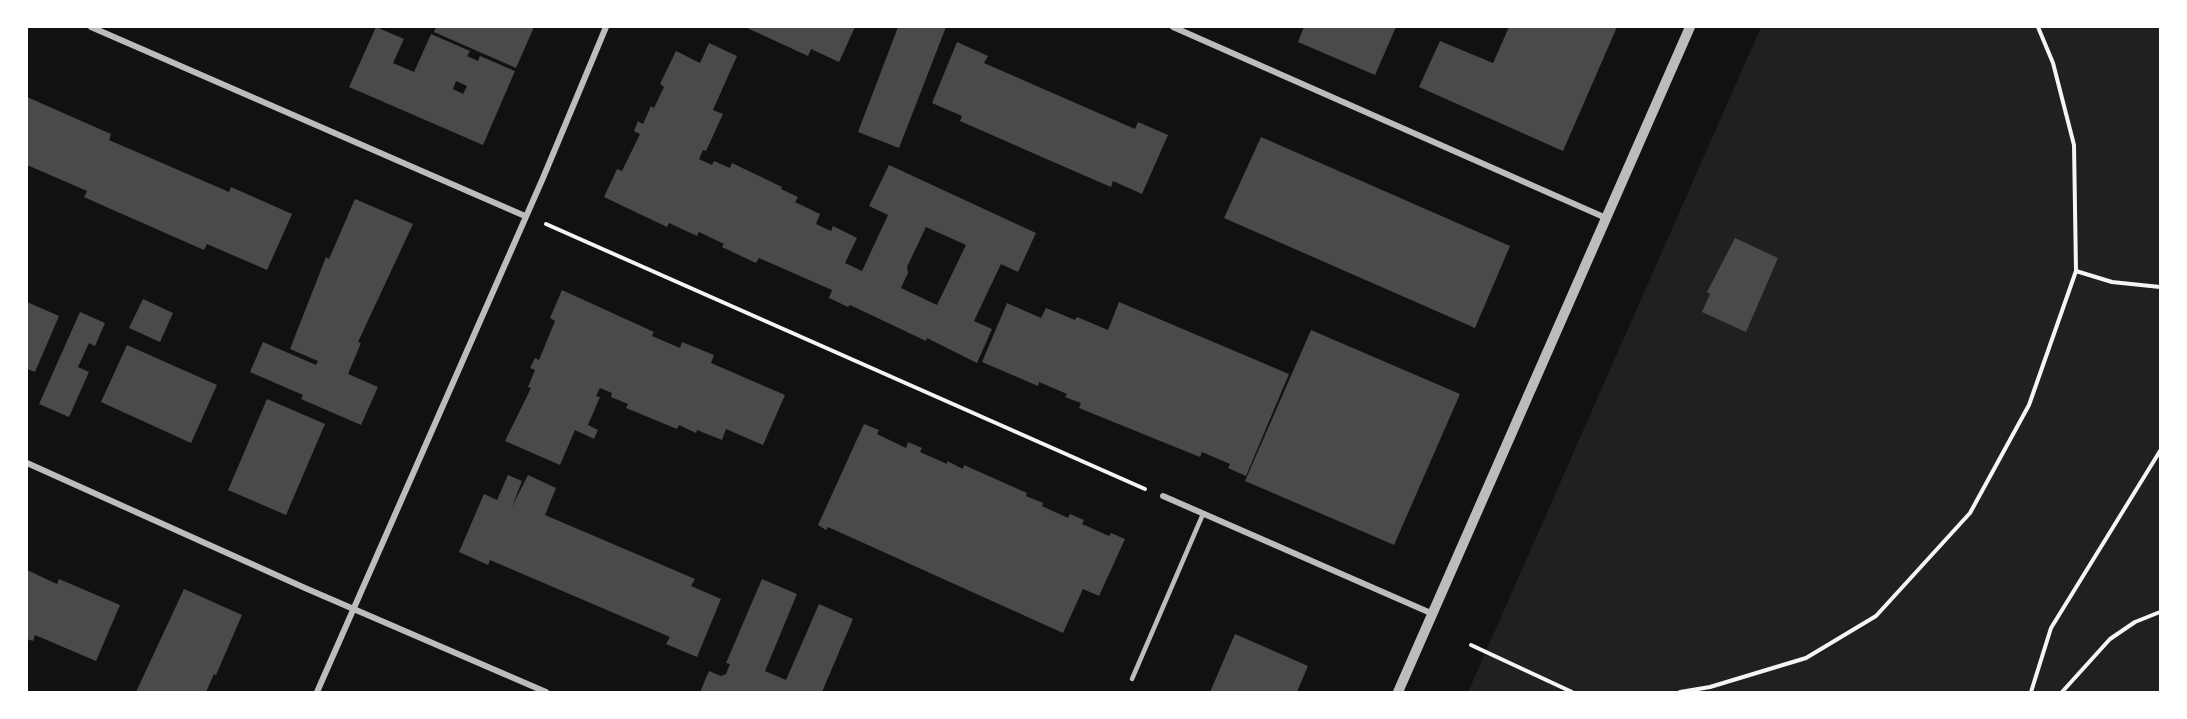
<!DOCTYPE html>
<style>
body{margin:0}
#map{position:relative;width:2187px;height:719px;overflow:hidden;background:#111;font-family:"Roboto Condensed",sans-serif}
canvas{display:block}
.frame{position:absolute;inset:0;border:28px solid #fff;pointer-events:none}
</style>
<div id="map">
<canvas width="2187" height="719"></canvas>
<div class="frame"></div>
</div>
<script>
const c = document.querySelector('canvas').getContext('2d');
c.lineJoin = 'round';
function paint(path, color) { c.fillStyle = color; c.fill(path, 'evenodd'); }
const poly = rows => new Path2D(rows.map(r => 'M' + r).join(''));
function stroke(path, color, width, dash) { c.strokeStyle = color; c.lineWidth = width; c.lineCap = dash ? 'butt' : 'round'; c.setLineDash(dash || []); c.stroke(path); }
const green = poly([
 [1761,27,2160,27,2160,692,1468,692]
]);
const building = poly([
 [376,27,404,39,393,63,414,72,431,34,470,51,467,56,478,61,480,56,515,71,483,145,349,87],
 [456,81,467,86,463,94,453,89],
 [436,27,534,27,516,68,434,32],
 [745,27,855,27,839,62,811,49,808,56],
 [898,27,946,27,899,148,858,132],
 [1304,27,1396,27,1375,75,1298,42],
 [1509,27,1617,27,1563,151,1419,87,1440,41,1493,63],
 [957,42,988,56,984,63,1135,129,1138,122,1168,135,1142,194,1113,181,1111,187,1051,161,960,121,962,116,932,103],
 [709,43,737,56,713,110,723,114,706,151,703,150,699,159,712,165,714,161,730,168,732,163,782,187,781,189,798,197,795,202,820,214,816,224,831,231,833,226,857,238,845,263,862,271,888,215,869,206,889,165,1036,233,1018,272,1001,264,974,321,992,329,977,363,927,338,926,341,850,305,848,307,829,298,832,290,759,258,756,263,722,247,724,244,699,232,697,236,669,223,667,227,604,197,617,169,622,171,640,134,634,131,638,121,643,124,651,106,654,108,664,87,660,84,676,51,700,63],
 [926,227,966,245,937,305,901,288,908,273,907,267],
 [27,97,111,134,109,140,229,192,231,187,292,214,267,270,207,244,204,250,113,210,84,197,87,191,27,165],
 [1261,137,1510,246,1475,328,1224,218],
 [355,199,413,224,358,342,361,343,348,374,378,387,361,425,301,399,303,395,250,372,263,342,316,365,318,361,290,349,326,257,329,259],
 [1735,238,1778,258,1746,332,1702,312,1710,294,1707,292],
 [562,290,654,332,652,336,680,348,682,342,714,355,711,363,785,395,763,445,726,429,722,440,697,430,696,433,679,425,677,429,626,408,628,404,611,397,612,393,600,388,596,396,600,397,588,425,598,430,594,439,575,430,560,465,505,441,531,388,528,387,535,370,530,368,535,358,539,360,555,321,550,318],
 [143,299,173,313,160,342,129,328],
 [27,302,59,316,35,372,27,369],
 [1119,302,1289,374,1246,476,1228,468,1230,464,1202,452,1200,457,1143,434,1079,408,1081,403,1065,397,1067,394,1039,382,1038,386,982,362,1007,303,1041,318,1046,308,1075,320,1077,317,1108,330],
 [80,312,105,323,95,346,89,343,78,367,89,372,69,417,39,404],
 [1311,330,1460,394,1394,545,1245,481],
 [127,345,217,385,191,443,101,402],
 [267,399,325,424,286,515,228,490],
 [864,424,879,430,877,434,906,448,908,442,922,448,920,452,947,464,947,461,963,469,964,465,1027,493,1026,496,1043,503,1042,506,1068,518,1070,514,1084,520,1082,524,1109,536,1111,533,1125,539,1099,596,1083,589,1063,633,828,527,826,530,818,525],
 [508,475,522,481,512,507,528,475,556,488,545,515,695,579,691,586,721,599,697,657,666,644,670,637,490,560,488,565,459,552,484,494,497,500],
 [27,570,57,584,59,579,120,605,96,661,35,635,33,641,27,639],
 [762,579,797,594,765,671,786,680,819,604,853,619,822,692,700,692,709,671,721,676,726,674,730,664,726,663],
 [184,589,242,615,216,675,214,674,206,692,136,692],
 [1235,634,1308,666,1297,692,1210,692]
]);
const path = poly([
 [546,224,1145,489],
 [2076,271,2112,282,2160,287],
 [1471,645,1572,692],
 [1680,692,1710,687,1806,658,1876,616,1970,513,2029,405,2076,271,2074,145,2053,63,2038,27],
 [2031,692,2051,628,2160,451],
 [2062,692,2110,639,2135,622,2160,612]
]);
const service = poly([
 [1132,679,1203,514]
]);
const minor = poly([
 [91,27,525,216],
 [1173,27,1606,218],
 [27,463,305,588,546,692],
 [1163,496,1433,614],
 [317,692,543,178,606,27]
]);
const tertiary = poly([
 [1398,692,1690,27]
]);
paint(green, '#202020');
paint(building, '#4a4a4a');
stroke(path, '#f5f5f5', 4);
stroke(service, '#bcbcbc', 4.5);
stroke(minor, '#bcbcbc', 6);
stroke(tertiary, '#bcbcbc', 10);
</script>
